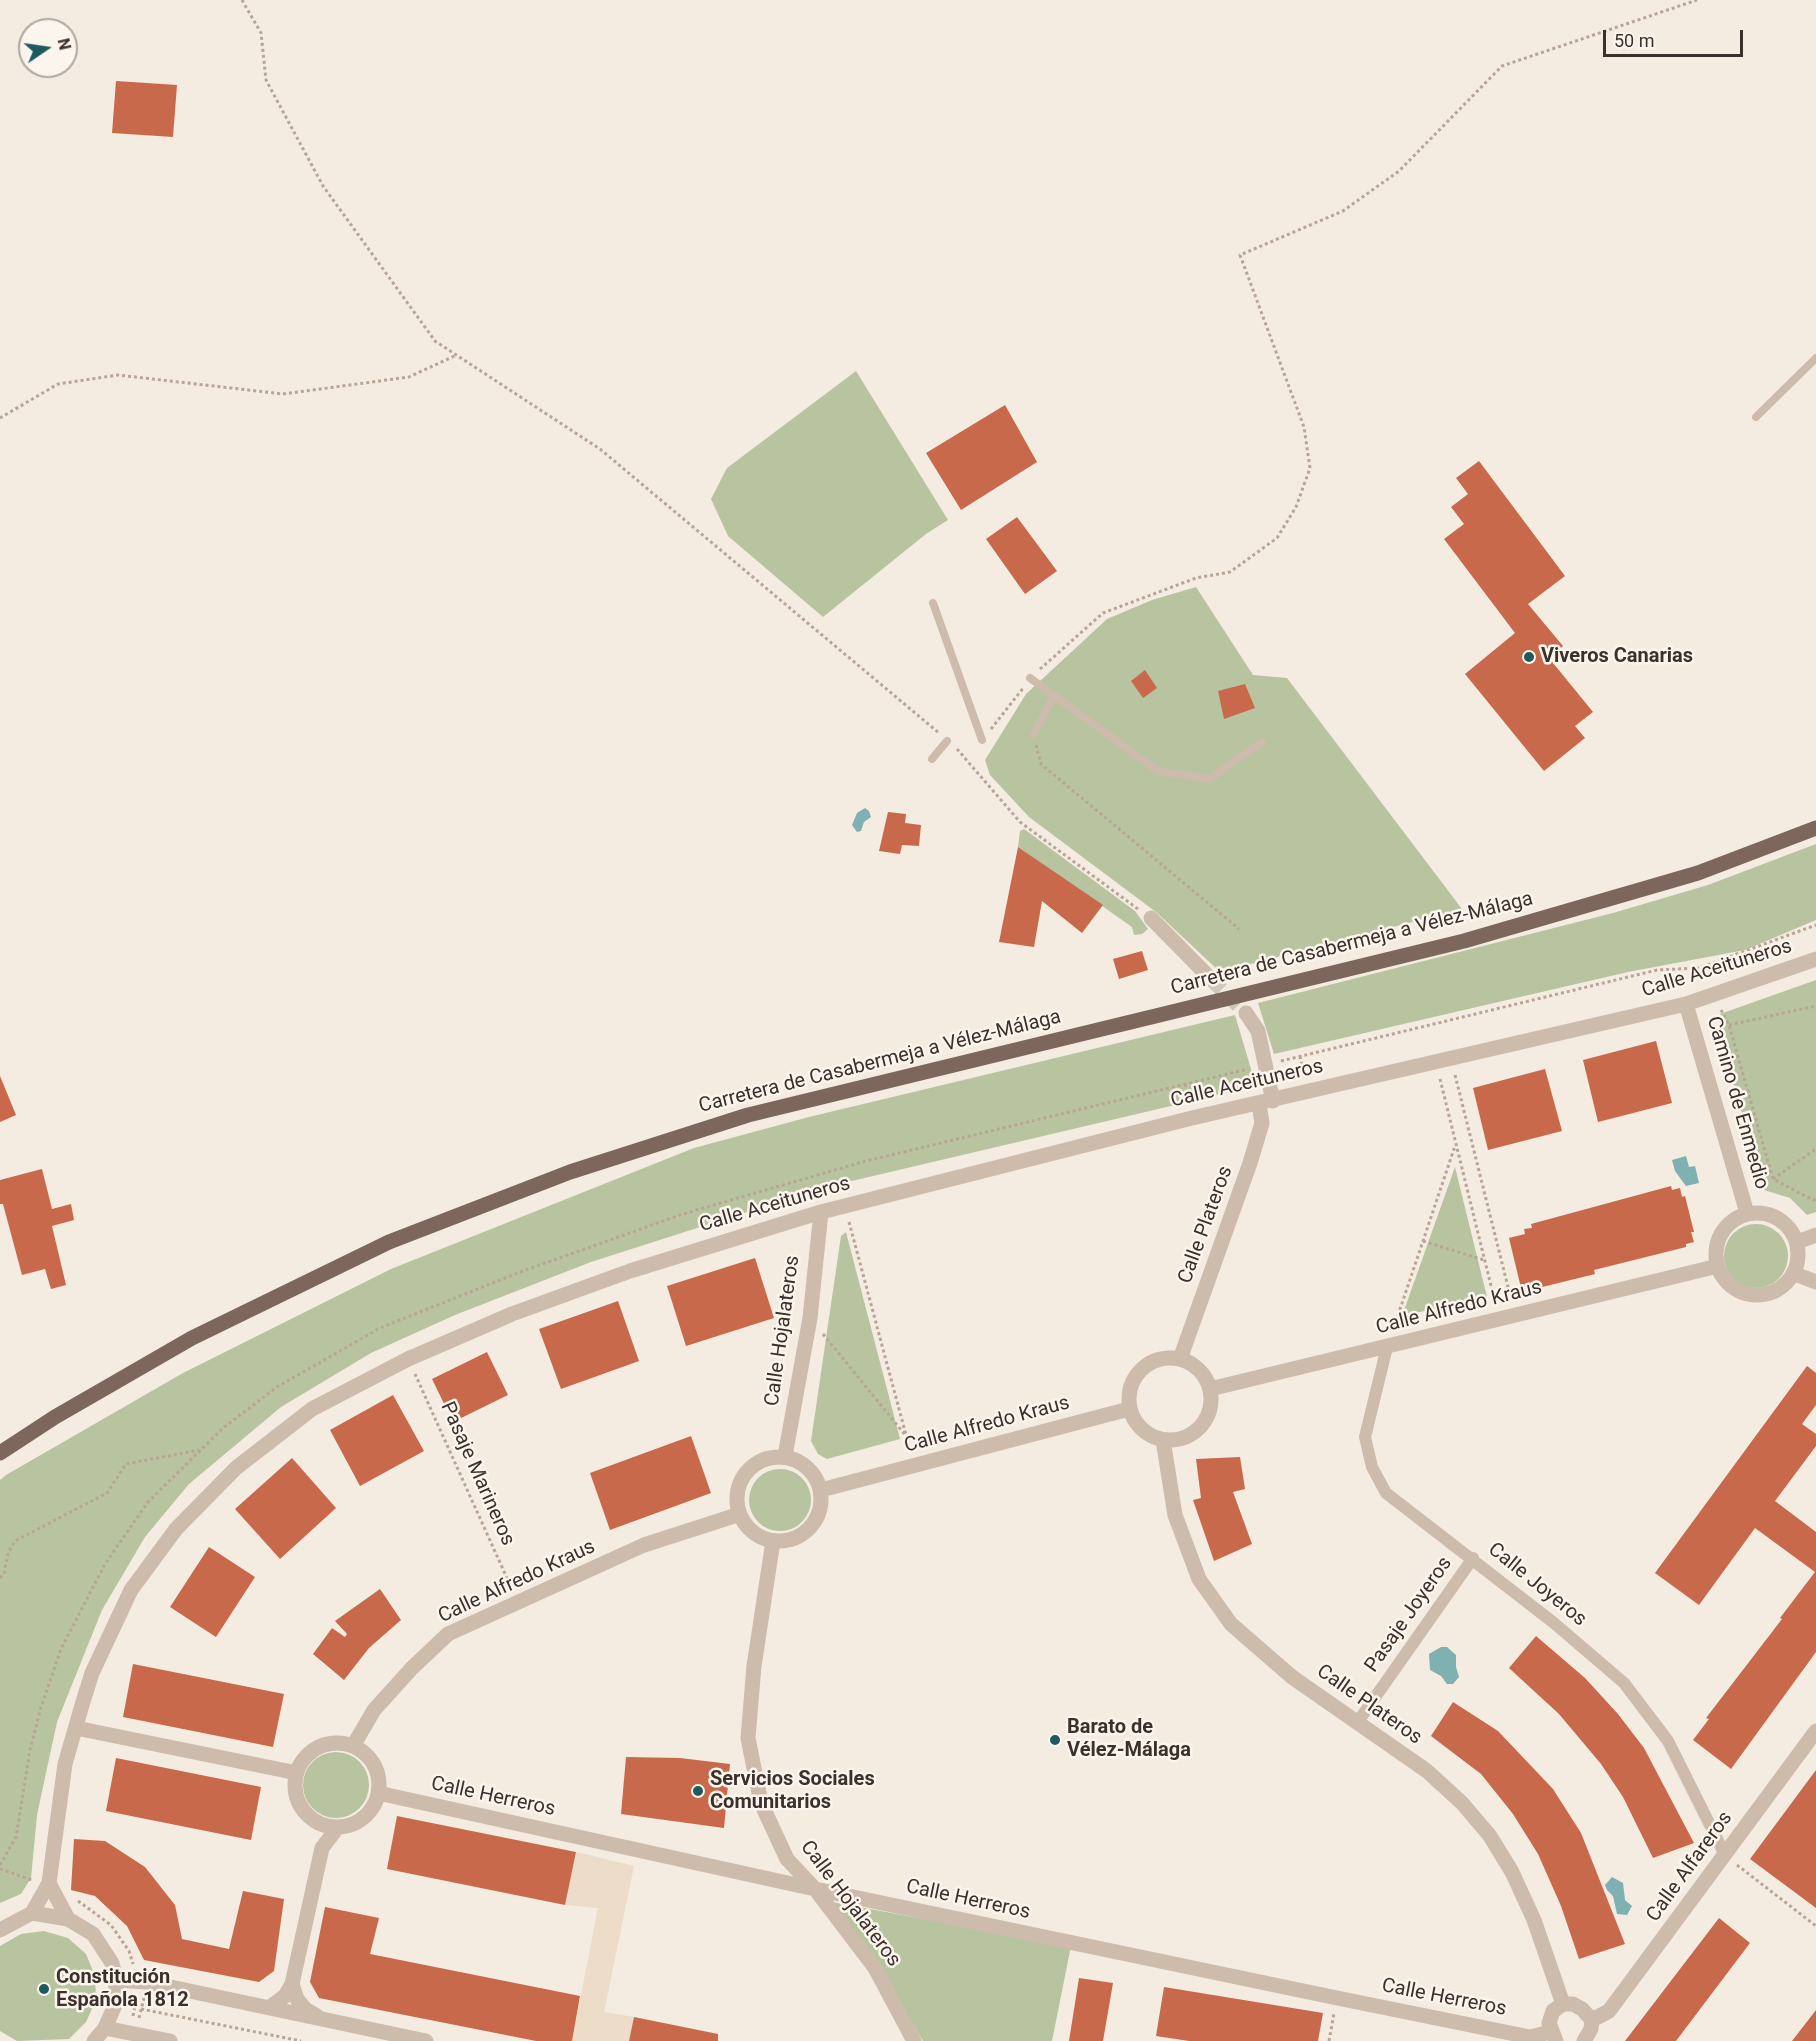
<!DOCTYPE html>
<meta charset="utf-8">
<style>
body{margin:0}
#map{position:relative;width:1816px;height:2041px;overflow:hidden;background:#f4ebe1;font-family:Roboto,sans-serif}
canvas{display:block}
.north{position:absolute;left:18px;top:18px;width:60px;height:60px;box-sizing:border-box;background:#fbf5ee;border:2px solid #aea6a0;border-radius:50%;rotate:77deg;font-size:16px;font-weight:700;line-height:24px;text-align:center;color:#3b302b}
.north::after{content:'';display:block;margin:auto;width:21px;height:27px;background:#1f5a5e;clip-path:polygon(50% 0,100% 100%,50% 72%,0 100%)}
.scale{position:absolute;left:1603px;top:30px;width:140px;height:27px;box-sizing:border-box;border:3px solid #3b302b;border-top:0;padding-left:8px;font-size:18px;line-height:21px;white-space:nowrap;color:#3b302b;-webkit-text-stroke:4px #fbf5ee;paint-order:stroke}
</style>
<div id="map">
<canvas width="1816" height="2041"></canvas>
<div class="north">N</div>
<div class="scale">50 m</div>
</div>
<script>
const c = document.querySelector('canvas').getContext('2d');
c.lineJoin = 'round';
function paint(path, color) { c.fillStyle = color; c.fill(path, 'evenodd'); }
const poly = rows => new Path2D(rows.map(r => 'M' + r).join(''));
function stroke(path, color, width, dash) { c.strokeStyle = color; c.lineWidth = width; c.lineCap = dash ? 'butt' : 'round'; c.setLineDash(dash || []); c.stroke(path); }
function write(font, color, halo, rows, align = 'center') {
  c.font = font + ' Roboto,sans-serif'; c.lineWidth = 5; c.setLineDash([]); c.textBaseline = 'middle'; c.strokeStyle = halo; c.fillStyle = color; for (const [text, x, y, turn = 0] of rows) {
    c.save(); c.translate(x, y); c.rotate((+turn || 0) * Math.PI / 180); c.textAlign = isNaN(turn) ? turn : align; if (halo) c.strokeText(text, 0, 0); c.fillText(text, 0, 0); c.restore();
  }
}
const green = poly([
 [856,371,948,520,926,534,823,617,728,536,711,499,727,468],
 [1196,587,1253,675,1287,678,1462,909,1220,972,1156,912,1029,817,990,775,985,760,1026,694,1107,619,1152,600],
 [1024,829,1135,911,1148,929,1142,934,1134,935,1132,927,1018,847,1020,831],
 [1816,844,1816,920,1745,950,1628,972,1274,1054,1258,1003,1613,913,1708,885],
 [1816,980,1816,1212,1807,1215,1790,1198,1764,1190,1719,1033,1720,1014],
 [1235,1015,1256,1086,822,1188,591,1262,455,1315,371,1353,281,1407,189,1484,145,1537,102,1610,57,1722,37,1815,31,1878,21,1894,0,1903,0,1480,6,1475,183,1373,391,1269,694,1148,809,1117],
 [1455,1167,1487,1297,1402,1316],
 '1724 1256a32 32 0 1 1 64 0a32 32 0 1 1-64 0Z',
 [846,1232,900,1439,827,1459,818,1454,811,1441,841,1236],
 '749 1500a31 31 0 1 1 62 0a31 31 0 1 1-62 0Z',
 '303 1785a33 33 0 1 1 66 0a33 33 0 1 1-66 0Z',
 [832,1902,1071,1946,1052,2041,923,2041,876,1962],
 [44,1931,68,1938,86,1954,95,1976,96,2000,86,2022,69,2039,17,2041,0,2031,0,1946,21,1934]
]);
const plaza = poly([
 [576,1852,634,1866,604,2012,634,2017,629,2041,572,2041,598,1908,565,1905]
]);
const water = poly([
 [865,808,869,811,871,817,864,822,861,831,857,832,852,825,857,813],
 [1686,1156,1689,1167,1695,1166,1699,1183,1686,1186,1675,1171,1672,1160],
 [1441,1647,1447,1647,1456,1655,1456,1667,1459,1677,1453,1684,1447,1684,1441,1676,1430,1670,1429,1654],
 [1612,1877,1623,1883,1625,1900,1632,1906,1627,1915,1617,1914,1613,1896,1607,1890,1605,1885]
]);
const building = poly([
 [116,81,177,85,173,137,112,133],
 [1005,405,1037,462,961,510,926,453],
 [1479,461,1565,576,1528,604,1563,646,1549,658,1593,712,1575,726,1585,738,1544,771,1465,674,1515,633,1444,539,1464,524,1451,507,1468,494,1456,478],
 [1017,517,1057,571,1025,594,986,539],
 [1145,670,1157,688,1143,698,1131,681],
 [1245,684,1255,708,1224,719,1218,691],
 [888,812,906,814,905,823,921,825,919,846,902,845,900,854,879,851],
 [1018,847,1103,905,1082,933,1042,901,1034,947,999,942],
 [1142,951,1148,970,1119,979,1113,959],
 [1656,1041,1672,1103,1598,1122,1583,1060],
 [1545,1069,1562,1131,1488,1150,1473,1088],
 [0,1076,16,1115,0,1122],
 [42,1169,52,1209,71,1204,74,1220,52,1226,66,1285,51,1289,45,1269,22,1275,3,1204,0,1204,0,1180],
 [1671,1186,1672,1190,1680,1188,1682,1197,1685,1196,1694,1232,1691,1232,1694,1242,1686,1244,1686,1247,1594,1270,1595,1274,1522,1292,1509,1238,1525,1234,1524,1229,1532,1228,1531,1224],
 [755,1258,774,1318,686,1346,667,1286],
 [618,1301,639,1361,561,1389,539,1329],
 [487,1352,508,1395,453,1422,432,1379],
 [1807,1366,1816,1373,1816,1405,1802,1424,1816,1434,1816,1446,1775,1501,1816,1532,1816,1652,1731,1769,1693,1740,1709,1719,1706,1718,1782,1619,1780,1618,1815,1572,1755,1528,1699,1605,1655,1573],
 [393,1395,424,1451,360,1486,330,1430],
 [691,1436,711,1493,610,1530,590,1473],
 [1240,1457,1245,1489,1233,1492,1252,1544,1214,1561,1193,1500,1201,1498,1196,1459],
 [292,1458,336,1508,280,1559,235,1509],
 [209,1547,255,1577,216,1637,170,1607],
 [380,1589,401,1620,369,1648,344,1680,313,1654,332,1628,345,1637,347,1634,335,1621],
 [1536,1636,1585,1678,1618,1714,1644,1748,1694,1843,1653,1858,1623,1797,1601,1764,1559,1714,1509,1668],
 [133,1664,284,1694,273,1747,123,1717],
 [1453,1702,1498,1731,1553,1789,1581,1833,1625,1944,1579,1959,1561,1906,1538,1854,1513,1814,1481,1774,1431,1736],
 [626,1757,680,1758,730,1764,724,1828,621,1814],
 [116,1758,261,1787,251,1840,106,1811],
 [1816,1770,1816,1908,1750,1859],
 [397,1816,576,1852,565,1905,387,1869],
 [74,1839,105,1841,145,1867,175,1905,182,1939,229,1949,243,1891,284,1899,274,1971,259,1982,144,1960,127,1926,95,1896,71,1890],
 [325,1907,379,1918,370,1954,580,1996,572,2041,536,2041,319,1998,310,1982],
 [1719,1918,1750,1943,1676,2041,1625,2041],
 [1079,1978,1113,1983,1103,2041,1069,2041],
 [1164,1987,1323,2013,1318,2041,1189,2041,1156,2036],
 [1816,2010,1816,2041,1792,2041],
 [634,2017,718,2034,718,2041,629,2041]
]);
const minorTunnel = poly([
 [1211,979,1246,1013]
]);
const path = poly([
 [242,0,261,33,266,80,323,186,435,341,600,449,939,733],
 [0,418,58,384,118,375,283,394,409,377,457,355],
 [1040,669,1103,613,1196,578,1230,572,1277,538,1296,507,1310,468,1304,427,1240,255,1343,211,1399,171,1502,66,1697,0],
 [991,729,1024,687],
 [1036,745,1041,764,1239,929],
 [957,749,1020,822,1138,909],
 [1721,1010,1729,1025,1773,1179,1813,1200,1816,1199],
 [1729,1025,1816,1006],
 [1300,1056,1304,1075],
 [1281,1061,1657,970,1699,968,1816,925],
 [1455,1075,1511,1299],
 [1440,1079,1495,1302],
 [1185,1084,1189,1103],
 [1773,1179,1816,1149],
 [849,1222,910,1450],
 [1423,1241,1484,1260],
 [1394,1327,1455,1146],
 [823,1334,906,1436],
 [415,1374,511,1587],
 [0,1578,4,1574,8,1553,15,1541,107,1493,126,1464,199,1450],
 [0,1865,16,1837,30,1750,41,1707,61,1649,105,1564,148,1502,223,1428,277,1387,380,1328,520,1272,683,1214,866,1161,1248,1069],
 [1737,1865,1816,1926],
 [0,1869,32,1880],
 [78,1901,111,1925,129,1951,133,1964],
 [141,2009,301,2041],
 [133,2016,137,1996],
 [139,2018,144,1998],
 [1329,2041,1334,2013]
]);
const service = poly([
 [1756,417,1816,358],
 [933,603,982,740],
 [1030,678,1158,771,1209,779,1262,742],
 [1034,734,1054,695],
 [932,759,947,741]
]);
const pedestrian = poly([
 [1387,1347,1365,1437,1372,1467,1386,1493,1554,1623,1624,1683,1668,1741,1725,1855],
 [1357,1723,1473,1558]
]);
const minor = poly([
 [1151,918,1211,979],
 [1686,1004,1747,1213],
 [1246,1013,1258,1031,1273,1101],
 '1716 1254a41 41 0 1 1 82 0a41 41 0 1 1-82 0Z',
 [1797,1242,1816,1235],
 [1795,1274,1816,1282],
 '1129 1399a41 41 0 1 1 82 0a41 41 0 1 1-82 0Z',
 [1180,1359,1250,1163,1262,1123,1259,1104],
 [1210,1389,1718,1266],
 [1163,1440,1175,1515,1199,1579,1231,1624,1292,1677,1427,1771,1462,1803,1490,1836,1512,1872,1534,1920,1563,2004],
 [785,1456,810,1318,821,1212],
 '737 1499a42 42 0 1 1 84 0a42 42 0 1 1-84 0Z',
 [821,1490,1129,1409],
 [773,1541,754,1666,748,1738,761,1803,787,1859,815,1889,875,1968,914,2041],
 [76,1728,297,1773],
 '295 1785a42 42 0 1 1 84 0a42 42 0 1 1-84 0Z',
 [353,1746,374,1710,412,1668,448,1634,644,1545,740,1514],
 [378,1793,815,1889,1337,1998,1530,2037,1550,2032],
 [49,1883,68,1919],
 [32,1913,49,1883,65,1764,82,1705,92,1673,131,1590,176,1529,236,1468,312,1409,408,1359,512,1314,630,1271,821,1212,1192,1118,1686,1004,1816,959],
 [0,1930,32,1913,68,1919,93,1934,112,1963,116,1980,115,2005,105,2028,94,2041],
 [116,1980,147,1982,426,2041],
 [292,1984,297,1999,305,2009,317,2016],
 [270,2007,285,1996,292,1984,322,1848,338,1827],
 [1592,2020,1609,2011,1816,1731],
 [105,2028,170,2041],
 [1556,2041,1549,2023,1553,2011,1563,2004,1573,2004,1582,2009,1592,2020,1591,2029,1584,2041]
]);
const primary = poly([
 [0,1453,55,1417,192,1338,389,1242,570,1172,748,1115,1464,941,1698,873,1816,828]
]);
const markers = [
 [1529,657,6,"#1f5a5e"],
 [1055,1740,6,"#1f5a5e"],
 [698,1791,6,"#1f5a5e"],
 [44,1989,6,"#1f5a5e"]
];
const poiNames = [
 ["Viveros Canarias",1541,657],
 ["Barato de",1067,1728],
 ["Vélez-Málaga",1067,1751],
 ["Servicios Sociales",710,1780],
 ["Comunitarios",710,1803],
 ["Constitución",56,1978],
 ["Española 1812",56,2001]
];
const streetNames = [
 ["Carretera de Casabermeja a Vélez-Málaga",1352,944,-14],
 ["Calle Aceituneros",1717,969,-17],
 ["Carretera de Casabermeja a Vélez-Málaga",880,1062,-14],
 ["Calle Aceituneros",1247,1084,-13],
 ["Camino de Enmedio",1737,1103,74],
 ["Calle Aceituneros",775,1205,-16],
 ["Calle Plateros",1206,1225,-70],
 ["Calle Alfredo Kraus",1459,1308,-14],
 ["Calle Hojalateros",783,1331,-82],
 ["Calle Alfredo Kraus",987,1425,-15],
 ["Pasaje Marineros",477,1474,66],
 ["Calle Alfredo Kraus",517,1582,-25],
 ["Calle Joyeros",1537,1585,39],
 ["Pasaje Joyeros",1409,1615,-55],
 ["Calle Plateros",1369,1705,35],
 ["Calle Herreros",493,1797,12],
 ["Calle Alfareros",1690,1867,-54],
 ["Calle Herreros",968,1900,12],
 ["Calle Hojalateros",850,1904,53],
 ["Calle Herreros",1444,1998,11]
];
paint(green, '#b8c4a0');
paint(plaza, '#ecdcc8');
paint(water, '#7fb0b2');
paint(building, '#c8694b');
stroke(minorTunnel, '#cfc6bd', 15, [15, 8]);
stroke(path, '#b9a596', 3, [3, 3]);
stroke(service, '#cdbbac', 8);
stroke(pedestrian, '#cdbbac', 12);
stroke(minor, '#cdbbac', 15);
stroke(primary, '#7d675c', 15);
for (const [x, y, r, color] of markers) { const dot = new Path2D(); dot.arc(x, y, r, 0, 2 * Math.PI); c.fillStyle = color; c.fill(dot); stroke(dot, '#fbf5ee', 2); }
write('bold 20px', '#3b302b', '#fbf5ee', poiNames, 'left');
write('20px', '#3b302b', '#fbf5ee', streetNames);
</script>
